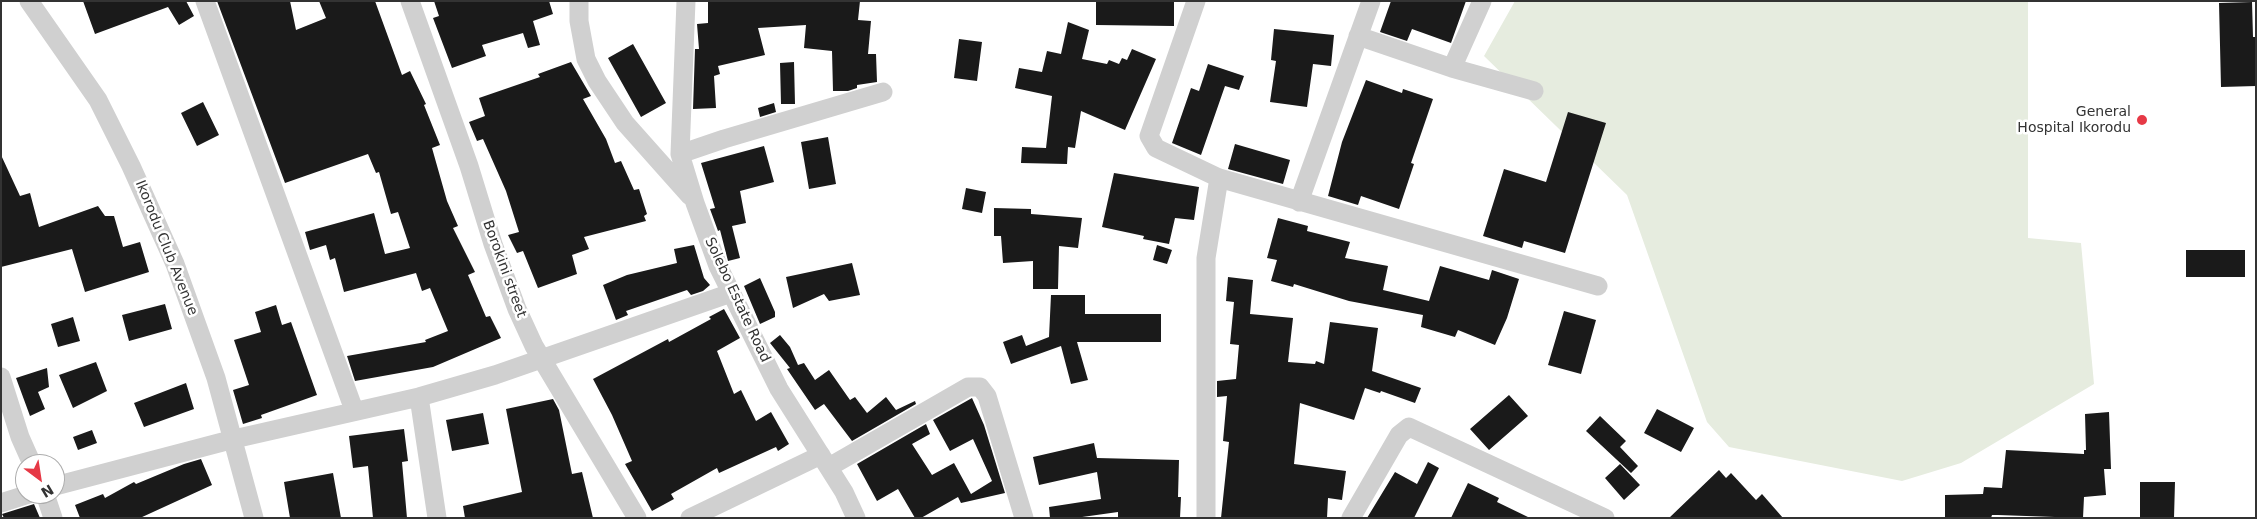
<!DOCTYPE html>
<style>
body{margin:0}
#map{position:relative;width:2257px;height:519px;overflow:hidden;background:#fff;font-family:"DejaVu Sans",sans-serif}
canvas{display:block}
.frame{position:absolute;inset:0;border:2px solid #333;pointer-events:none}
.north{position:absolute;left:15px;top:454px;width:50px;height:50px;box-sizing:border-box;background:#fff;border:1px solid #adadad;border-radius:50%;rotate:149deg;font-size:14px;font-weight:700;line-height:20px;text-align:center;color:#333}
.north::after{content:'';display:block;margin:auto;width:18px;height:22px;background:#e63946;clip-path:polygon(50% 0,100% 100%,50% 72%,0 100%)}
</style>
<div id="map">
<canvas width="2257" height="519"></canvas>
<div class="frame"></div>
<div class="north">N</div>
</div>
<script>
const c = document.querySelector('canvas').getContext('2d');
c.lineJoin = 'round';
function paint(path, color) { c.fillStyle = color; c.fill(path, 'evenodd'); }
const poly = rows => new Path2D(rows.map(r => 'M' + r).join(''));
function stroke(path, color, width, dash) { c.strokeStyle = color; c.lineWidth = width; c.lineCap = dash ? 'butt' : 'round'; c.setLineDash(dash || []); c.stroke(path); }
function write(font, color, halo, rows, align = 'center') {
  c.font = font + ' "DejaVu Sans",sans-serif'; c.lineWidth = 5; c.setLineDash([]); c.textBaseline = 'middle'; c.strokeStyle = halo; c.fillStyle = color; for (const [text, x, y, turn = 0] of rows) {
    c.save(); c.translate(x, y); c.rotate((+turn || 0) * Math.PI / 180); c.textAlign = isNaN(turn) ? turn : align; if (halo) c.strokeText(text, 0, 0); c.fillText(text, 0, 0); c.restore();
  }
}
const green = poly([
 [1515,1,2028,1,2028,238,2081,243,2094,384,1961,463,1902,481,1729,447,1707,422,1627,195,1484,56]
]);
const building = poly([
 [83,1,186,1,194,16,179,25,168,7,95,34],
 [217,1,290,1,296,30,326,18,319,1,375,1,402,75,410,71,426,104,424,105,440,145,432,148,447,201,458,226,453,228,475,272,468,275,486,317,490,316,501,338,433,367,355,381,347,356,426,342,425,340,448,331,430,288,422,291,416,273,344,292,335,258,330,260,326,245,310,250,305,232,374,213,385,254,410,248,398,212,391,214,379,172,376,173,368,154,285,183],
 [434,1,549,1,553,14,533,21,540,45,528,48,523,33,482,45,486,56,452,68,433,18,439,16],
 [708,1,860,1,858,20,871,21,868,54,876,54,877,82,857,85,857,88,848,91,833,91,832,51,804,48,806,25,758,28,765,55,718,66,720,74,714,76,716,108,693,109,695,49,699,49,697,24,708,23],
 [1096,1,1174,1,1174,26,1096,25],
 [1391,1,1466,1,1451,43,1412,29,1407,41,1380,32],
 [2252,2,2253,37,2256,37,2256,86,2221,87,2219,3],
 [1068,22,1089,30,1082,59,1107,64,1109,60,1119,64,1122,58,1127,60,1132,49,1156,59,1125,130,1081,111,1075,148,1068,147,1067,164,1021,163,1022,147,1046,148,1052,96,1015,88,1019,68,1042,72,1047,51,1061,54],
 [1274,29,1334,35,1331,66,1313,64,1307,107,1270,102,1276,61,1271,60],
 [959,39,982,42,977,81,954,78],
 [633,44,666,103,641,117,608,58],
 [571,62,591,96,583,99,606,139,615,163,621,161,634,190,639,189,647,214,644,216,646,221,584,237,589,249,572,255,577,274,538,288,523,251,517,253,508,235,519,232,506,191,483,139,477,141,469,122,485,116,479,98,540,77,538,74],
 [794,62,795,104,781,104,780,63],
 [1208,64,1244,76,1239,90,1225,86,1201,155,1172,143,1191,88,1199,91],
 [1366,80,1402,93,1403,89,1433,99,1411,163,1414,164,1399,209,1361,196,1358,205,1328,196,1342,142],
 [203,102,219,135,197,146,181,113],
 [774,103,776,112,760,117,758,108],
 [1568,112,1606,123,1565,253,1524,241,1522,248,1483,236,1504,169,1546,182],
 [828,137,836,184,809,189,801,142],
 [1235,144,1290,160,1283,184,1228,169],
 [764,146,774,182,740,191,746,223,732,226,740,258,728,261,720,230,718,231,710,209,715,208,701,163],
 [1,155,20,196,30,193,39,227,98,206,105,216,114,216,123,247,140,242,149,272,85,292,72,249,1,267],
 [1114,173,1199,187,1194,220,1175,218,1169,244,1143,239,1144,236,1102,227],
 [966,188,986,192,982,213,962,209],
 [994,208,1031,209,1031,214,1082,218,1078,248,1059,246,1058,289,1033,289,1033,261,1003,263,1001,236,994,236],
 [1278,218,1308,226,1307,231,1350,242,1345,258,1388,266,1383,290,1429,301,1440,266,1489,280,1492,270,1519,279,1507,318,1495,345,1458,330,1455,337,1421,327,1423,315,1349,301,1294,284,1293,287,1271,281,1277,260,1267,258],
 [694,245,704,278,710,285,703,291,691,295,687,290,626,311,628,315,616,320,603,285,627,275,677,263,674,249],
 [1157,245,1172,250,1167,264,1153,260],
 [2186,250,2245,250,2245,277,2186,277],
 [852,263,860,295,829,301,824,294,793,308,786,277],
 [1228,277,1253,280,1250,314,1293,318,1288,362,1315,364,1316,361,1324,364,1330,322,1378,328,1372,371,1421,388,1415,403,1381,391,1380,393,1365,388,1354,420,1300,403,1294,464,1346,471,1342,500,1328,498,1327,518,1221,518,1229,442,1223,441,1227,396,1217,397,1217,381,1236,379,1239,345,1230,344,1234,302,1226,301],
 [760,278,775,312,775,317,760,324,744,286],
 [1051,295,1085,295,1085,314,1161,314,1161,342,1077,342,1088,380,1071,384,1061,346,1011,364,1003,342,1022,335,1026,346,1049,337],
 [165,304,172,329,129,341,122,315],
 [276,305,282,325,291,322,317,395,261,415,262,418,243,424,233,390,249,385,234,340,261,332,255,312],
 [724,309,740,338,717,351,734,394,741,390,756,421,771,412,789,444,778,451,776,447,719,473,717,468,671,494,674,499,652,511,625,464,632,461,612,415,593,379,668,339,669,342,711,319,709,317],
 [1564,311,1596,320,1581,374,1548,365],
 [73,317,80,341,58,347,51,324],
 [780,335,790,347,798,365,804,363,815,380,829,370,850,400,855,397,867,413,886,397,896,410,915,401,916,404,852,441,824,404,815,410,787,369,790,368,770,343],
 [96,362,107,391,73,408,59,375],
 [47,368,49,387,38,392,45,409,30,416,16,378],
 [186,383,194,409,144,427,134,403],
 [1509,395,1528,416,1489,450,1470,429],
 [972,398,984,425,1005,493,961,503,958,497,921,518,915,518,898,489,877,501,857,464,926,424,930,434,912,444,932,475,954,463,971,494,992,481,973,439,950,451,933,420],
 [553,399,559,410,572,474,582,472,593,518,465,518,463,506,522,492,506,409],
 [1657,409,1694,428,1681,452,1644,433],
 [2109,412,2111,469,2104,469,2106,495,2084,497,2083,518,1998,515,1992,515,1991,518,1945,518,1945,495,1983,494,1984,487,2002,488,2006,450,2084,454,2084,450,2086,450,2085,414],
 [483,413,489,444,452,451,446,420],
 [1600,416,1626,441,1620,447,1638,466,1631,473,1586,431],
 [404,429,408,461,402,462,407,518,373,518,368,466,353,468,349,436],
 [92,430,97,443,78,450,73,437],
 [1094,443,1097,458,1179,460,1178,497,1181,497,1180,518,1118,518,1118,512,1075,518,1050,518,1049,507,1101,499,1097,472,1039,485,1033,457],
 [201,459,212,485,140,518,80,518,75,505,103,494,105,498,134,482,136,484,184,464],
 [1428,462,1439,468,1414,518,1367,518,1395,472,1417,484],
 [1620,464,1640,485,1624,500,1605,478],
 [1719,470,1726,478,1731,473,1756,500,1762,494,1783,518,1669,518],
 [333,473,341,518,290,518,284,482],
 [2140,482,2175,482,2174,518,2140,518],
 [1468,483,1499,498,1497,502,1530,518,1451,518],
 [34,504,40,518,4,518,2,514]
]);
const minor = poly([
 [29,1,98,100,131,166,175,264,216,378,254,518],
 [205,1,354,410],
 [410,1,469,166,493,244,517,309,534,346,637,518],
 [579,1,579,21,586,59,597,81,625,123,690,196],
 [686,1,680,154,695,203,718,266,779,389,844,492,856,518],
 [1196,1,1149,136,1156,148,1219,178,1598,286],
 [1358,36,1452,68,1482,1],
 [1452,68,1534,91],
 [680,154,724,139,883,92],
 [1299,202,1371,1],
 [1,377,20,437,32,464],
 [419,397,437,518],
 [829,467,968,387,980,387,987,396,1024,518],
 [55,486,234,439,419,397,495,375,731,293],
 [45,494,53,518],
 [1,503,29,494],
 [690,518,821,455],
 [1206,518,1206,258,1219,178],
 [1351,518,1399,435,1409,427,1605,518]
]);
const markers = [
 [2142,120,6,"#e63946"]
];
const poiNames = [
 ["General",2131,112],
 ["Hospital Ikorodu",2131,128]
];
const streetNames = [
 ["Ikorodu Club Avenue",166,248,68],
 ["Borokini street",504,269,70],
 ["Solebo Estate Road",737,300,65]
];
paint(green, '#e6ecdf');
paint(building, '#1a1a1a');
stroke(minor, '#d0d0d0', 19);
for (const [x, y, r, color] of markers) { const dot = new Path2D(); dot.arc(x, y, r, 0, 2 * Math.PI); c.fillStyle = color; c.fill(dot); stroke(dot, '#fff', 2); }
write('14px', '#333', '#fff', poiNames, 'right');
write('14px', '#333', '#fff', streetNames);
</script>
